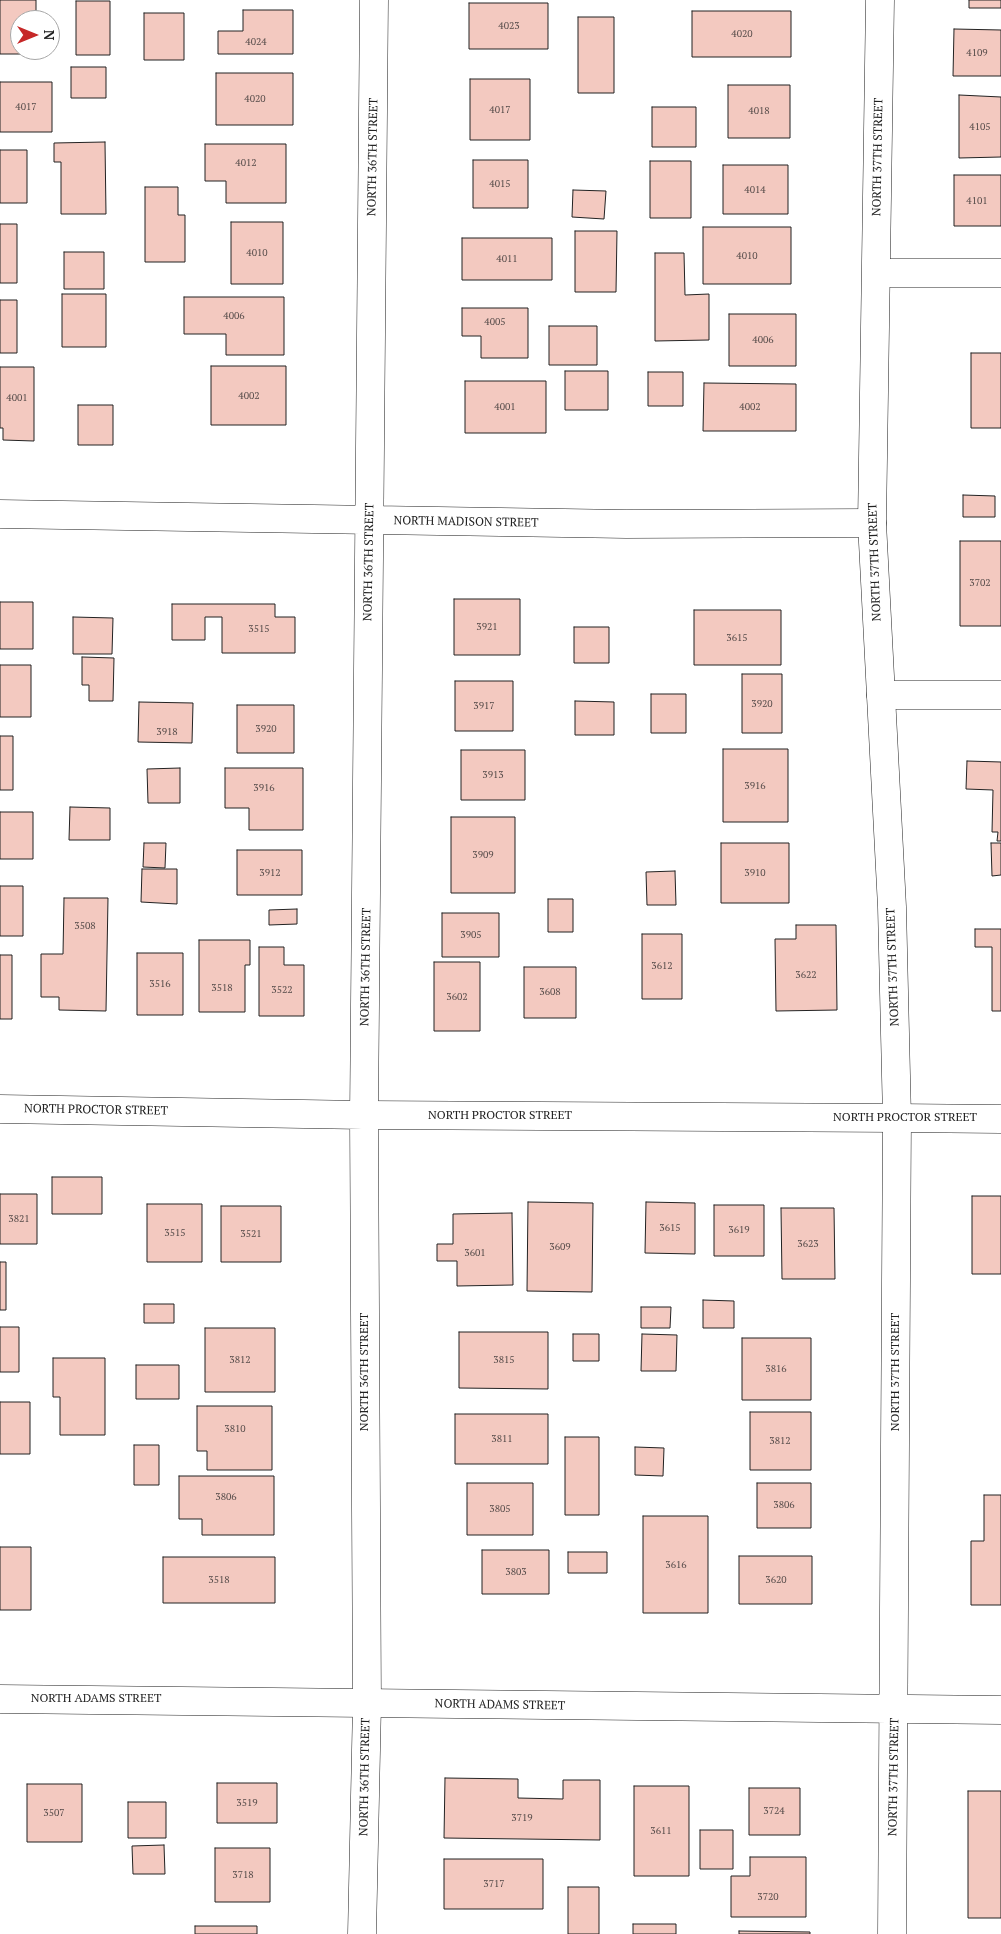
<!DOCTYPE html>
<style>
body{margin:0}
#map{position:relative;width:1001px;height:1934px;overflow:hidden;background:#fff;font-family:"PT Serif",serif}
canvas{display:block}
.north{position:absolute;left:10px;top:10px;width:50px;height:50px;box-sizing:border-box;background:#fff;border:1px solid #a7a7a7;border-radius:50%;rotate:90deg;font-size:14px;font-weight:700;line-height:20px;text-align:center;color:#222}
.north::after{content:'';display:block;margin:auto;width:18px;height:22px;background:#c62828;clip-path:polygon(50% 0,100% 100%,50% 72%,0 100%)}
</style>
<div id="map">
<canvas width="1001" height="1934"></canvas>
<div class="north">N</div>
</div>
<script>
const ctx = document.querySelector('canvas').getContext('2d');
ctx.lineJoin = 'round';
function fill(path, color) {
  ctx.fillStyle = color;
  ctx.fill(path, 'evenodd');
}
function toPath(rows) {
  const path = new Path2D();
  for (const r of rows) {
    path.moveTo(r[0], r[1]);
    for (let i = 2; i < r.length; i += 2) path.lineTo(r[i], r[i + 1]);
  }
  return path;
}
function stroke(path, color, width, dash) {
  ctx.strokeStyle = color;
  ctx.lineWidth = width;
  ctx.lineCap = dash ? 'butt' : 'round';
  ctx.setLineDash(dash || []);
  ctx.stroke(path);
}
function drawText(font, color, halo, rows, align = 'center') {
  ctx.font = font + ' "PT Serif",serif';
  ctx.lineWidth = 4;
  ctx.setLineDash([]);
  ctx.textBaseline = 'middle';
  ctx.strokeStyle = halo;
  ctx.fillStyle = color;
  for (const [text, x, y, turn = 0] of rows) {
    ctx.save();
    ctx.translate(x, y);
    ctx.rotate((+turn || 0) * Math.PI / 180);
    ctx.textAlign = isNaN(turn) ? turn : align;
    if (halo) ctx.strokeText(text, 0, 0);
    ctx.fillText(text, 0, 0);
    ctx.restore();
  }
}
const building = toPath([
 [0,0,36,0,36,20,20,20,20,50,36,50,36,54,0,54,0,0],
 [969,0,1001,0,1001,8,969,8,969,0],
 [76,1,110,1,110,55,76,55,76,1],
 [469,3,548,3,548,49,469,49,469,3],
 [243,10,293,10,293,54,218,54,218,31,243,31,243,10],
 [692,11,791,11,791,57,692,57,692,11],
 [144,13,184,13,184,60,144,60,144,13],
 [578,17,614,17,614,93,578,93,578,17],
 [954,29,1001,30,1001,76,953,76,954,29],
 [71,67,106,67,106,98,71,98,71,67],
 [216,73,293,73,293,125,216,125,216,73],
 [470,79,530,79,530,140,470,140,470,79],
 [0,82,52,82,52,132,0,132,0,82],
 [728,85,790,85,790,138,728,138,728,85],
 [959,95,1001,97,1001,157,959,158,959,95],
 [652,107,696,107,696,147,652,147,652,107],
 [105,142,106,214,61,214,61,162,54,162,54,143,105,142],
 [205,144,286,144,286,203,226,203,226,181,205,181,205,144],
 [0,150,27,150,27,203,0,203,0,150],
 [473,160,528,160,528,208,473,208,473,160],
 [650,161,691,161,691,218,650,218,650,161],
 [723,165,788,165,788,214,723,214,723,165],
 [954,175,1001,175,1001,226,954,226,954,175],
 [145,187,178,187,178,215,185,215,185,262,145,262,145,187],
 [573,190,606,191,604,219,572,217,573,190],
 [231,222,283,222,283,284,231,284,231,222],
 [0,224,17,224,17,283,0,283,0,224],
 [703,227,791,227,791,284,703,284,703,227],
 [575,231,617,231,616,292,575,292,575,231],
 [462,238,552,238,552,280,462,280,462,238],
 [64,252,104,252,104,289,64,289,64,252],
 [655,253,684,253,685,295,709,294,709,340,655,341,655,253],
 [62,294,106,294,106,347,62,347,62,294],
 [184,297,284,297,284,355,226,355,226,334,184,334,184,297],
 [0,300,17,300,17,353,0,353,0,300],
 [462,308,528,308,528,358,481,358,481,336,462,336,462,308],
 [729,314,796,314,796,366,729,366,729,314],
 [549,326,597,326,597,365,549,365,549,326],
 [971,353,1001,353,1001,428,971,428,971,353],
 [211,366,286,366,286,425,211,425,211,366],
 [0,367,34,367,34,441,3,440,3,428,0,428,0,367],
 [565,371,608,371,608,410,565,410,565,371],
 [648,372,683,372,683,406,648,406,648,372],
 [465,381,546,381,546,433,465,433,465,381],
 [704,383,796,384,796,431,703,431,704,383],
 [78,405,113,405,113,445,78,445,78,405],
 [963,495,995,496,995,517,963,517,963,495],
 [960,541,1001,541,1001,626,960,626,960,541],
 [454,599,520,599,520,655,454,655,454,599],
 [0,602,33,602,33,649,0,649,0,602],
 [172,604,275,604,275,617,295,617,295,653,222,653,222,617,205,617,205,640,172,640,172,604],
 [694,610,781,610,781,665,694,665,694,610],
 [73,617,113,618,112,654,73,654,73,617],
 [574,627,609,627,609,663,574,663,574,627],
 [82,657,114,658,113,701,89,701,89,685,82,685,82,657],
 [0,665,31,665,31,717,0,717,0,665],
 [742,674,782,674,782,733,742,733,742,674],
 [455,681,513,681,513,731,455,731,455,681],
 [651,694,686,694,686,733,651,733,651,694],
 [575,701,614,702,614,735,575,735,575,701],
 [139,702,193,703,192,743,138,742,139,702],
 [237,705,294,705,294,753,237,753,237,705],
 [0,736,13,736,13,790,0,790,0,736],
 [723,749,788,749,788,822,723,822,723,749],
 [461,750,525,750,525,800,461,800,461,750],
 [967,761,1001,762,1001,841,997,841,998,832,992,832,993,790,966,789,967,761],
 [180,768,180,803,148,803,147,769,180,768],
 [225,768,303,768,303,830,249,830,249,808,225,808,225,768],
 [70,807,110,808,110,840,69,840,70,807],
 [0,812,33,812,33,859,0,859,0,812],
 [451,817,515,817,515,893,451,893,451,817],
 [144,843,166,843,165,868,143,867,144,843],
 [721,843,789,843,789,903,721,903,721,843],
 [991,843,1001,843,1001,875,992,876,991,843],
 [237,850,302,850,302,895,237,895,237,850],
 [142,869,177,869,177,904,141,902,142,869],
 [675,871,676,905,647,905,646,872,675,871],
 [0,886,23,886,23,936,0,936,0,886],
 [64,898,108,898,106,1011,59,1010,59,997,41,997,41,954,63,954,64,898],
 [548,899,573,899,573,932,548,932,548,899],
 [297,909,297,924,269,925,269,910,297,909],
 [442,913,499,913,499,957,442,957,442,913],
 [796,925,836,925,837,1010,776,1011,775,939,796,939,796,925],
 [975,929,1001,929,1001,1011,992,1011,992,947,975,947,975,929],
 [642,934,682,934,682,999,642,999,642,934],
 [199,940,250,940,250,965,245,965,245,1012,199,1012,199,940],
 [259,947,284,947,284,965,304,965,304,1016,259,1016,259,947],
 [137,953,183,953,183,1015,137,1015,137,953],
 [0,955,12,955,12,1019,0,1019,0,955],
 [434,962,480,962,480,1031,434,1031,434,962],
 [524,967,576,967,576,1018,524,1018,524,967],
 [52,1177,102,1177,102,1214,52,1214,52,1177],
 [0,1194,37,1194,37,1244,0,1244,0,1194],
 [972,1196,1001,1196,1001,1274,972,1274,972,1196],
 [528,1202,593,1203,592,1292,527,1291,528,1202],
 [646,1202,695,1203,695,1254,645,1253,646,1202],
 [147,1204,202,1204,202,1262,147,1262,147,1204],
 [714,1205,764,1205,764,1256,714,1256,714,1205],
 [221,1206,281,1206,281,1262,221,1262,221,1206],
 [781,1208,834,1208,835,1279,782,1279,781,1208],
 [512,1213,513,1285,457,1286,457,1261,437,1261,437,1244,453,1244,453,1214,512,1213],
 [0,1262,6,1262,6,1310,0,1310,0,1262],
 [703,1300,734,1301,734,1328,703,1328,703,1300],
 [144,1304,174,1304,174,1323,144,1323,144,1304],
 [641,1307,671,1307,670,1328,641,1328,641,1307],
 [0,1327,19,1327,19,1372,0,1372,0,1327],
 [205,1328,275,1328,275,1392,205,1392,205,1328],
 [459,1332,548,1332,548,1389,459,1388,459,1332],
 [573,1334,599,1334,599,1361,573,1361,573,1334],
 [642,1334,677,1335,676,1371,641,1371,642,1334],
 [742,1338,811,1338,811,1400,742,1400,742,1338],
 [53,1358,105,1358,105,1435,60,1435,60,1397,53,1397,53,1358],
 [136,1365,179,1365,179,1399,136,1399,136,1365],
 [0,1402,30,1402,30,1454,0,1454,0,1402],
 [197,1406,272,1406,272,1470,207,1470,207,1451,197,1451,197,1406],
 [750,1412,811,1412,811,1470,750,1470,750,1412],
 [455,1414,548,1414,548,1464,455,1464,455,1414],
 [565,1437,599,1437,599,1515,565,1515,565,1437],
 [134,1445,159,1445,159,1485,134,1485,134,1445],
 [635,1447,664,1448,663,1476,635,1475,635,1447],
 [179,1476,274,1476,274,1535,202,1535,202,1519,179,1519,179,1476],
 [467,1483,533,1483,533,1535,467,1535,467,1483],
 [757,1483,811,1483,811,1528,757,1528,757,1483],
 [984,1495,1001,1495,1001,1605,971,1605,971,1541,984,1541,984,1495],
 [643,1516,708,1516,708,1613,643,1613,643,1516],
 [0,1547,31,1547,31,1610,0,1610,0,1547],
 [482,1550,549,1550,549,1594,482,1594,482,1550],
 [568,1552,607,1552,607,1573,568,1573,568,1552],
 [739,1556,812,1556,812,1604,739,1604,739,1556],
 [163,1557,275,1557,275,1603,163,1603,163,1557],
 [445,1778,518,1779,518,1798,563,1799,563,1780,600,1780,600,1840,444,1838,445,1778],
 [217,1783,277,1783,277,1823,217,1823,217,1783],
 [27,1784,82,1784,82,1842,27,1842,27,1784],
 [634,1786,689,1786,689,1876,634,1876,634,1786],
 [749,1788,800,1788,800,1835,749,1835,749,1788],
 [968,1791,1001,1791,1001,1918,968,1918,968,1791],
 [128,1802,166,1802,166,1838,128,1838,128,1802],
 [700,1830,733,1830,733,1869,700,1869,700,1830],
 [164,1845,165,1874,133,1874,132,1846,164,1845],
 [215,1848,270,1848,270,1902,215,1902,215,1848],
 [750,1857,806,1857,806,1917,731,1917,731,1876,750,1876,750,1857],
 [444,1859,543,1859,543,1909,444,1909,444,1859],
 [568,1887,599,1887,599,1934,568,1934,568,1887],
 [633,1924,676,1924,676,1934,633,1934,633,1924],
 [195,1926,257,1926,257,1934,195,1934,195,1926],
 [739,1931,810,1932,810,1934,739,1934,739,1931]
]);
fill(building, '#f3c9c0');
stroke(building, '#222', 1);
const minor = toPath([
 [877,273,1001,273],
 [0,514,626,524,872,523],
 [881,695,1001,695],
 [364,1115,374,0],
 [0,1699,1001,1710],
 [892,1934,897,1118,1001,1119]
]);
const tertiary = toPath([
 [0,1109,364,1115,897,1118,892,907,872,523,880,0],
 [362,1934,367,1704,364,1115]
]);
stroke(minor, '#222', 29);
stroke(tertiary, '#222', 29);
stroke(minor, '#fff', 28);
stroke(tertiary, '#fff', 28);
drawText('10px', '#564c4a', null, [
 ["4023",509,26],
 ["4020",742,34],
 ["4024",256,42],
 ["4109",977,53],
 ["4020",255,99],
 ["4017",26,107],
 ["4017",500,110],
 ["4018",759,111],
 ["4105",980,127],
 ["4012",246,163],
 ["4015",500,184],
 ["4014",755,190],
 ["4101",977,201],
 ["4010",257,253],
 ["4010",747,256],
 ["4011",507,259],
 ["4006",234,316],
 ["4005",495,322],
 ["4006",763,340],
 ["4002",249,396],
 ["4001",17,398],
 ["4001",505,407],
 ["4002",750,407],
 ["3702",980,583],
 ["3921",487,627],
 ["3515",259,629],
 ["3615",737,638],
 ["3920",762,704],
 ["3917",484,706],
 ["3920",266,729],
 ["3918",167,732],
 ["3913",493,775],
 ["3916",755,786],
 ["3916",264,788],
 ["3909",483,855],
 ["3912",270,873],
 ["3910",755,873],
 ["3508",85,926],
 ["3905",471,935],
 ["3612",662,966],
 ["3622",806,975],
 ["3516",160,984],
 ["3518",222,988],
 ["3522",282,990],
 ["3608",550,992],
 ["3602",457,997],
 ["3821",19,1219],
 ["3615",670,1228],
 ["3619",739,1230],
 ["3515",175,1233],
 ["3521",251,1234],
 ["3623",808,1244],
 ["3609",560,1247],
 ["3601",475,1253],
 ["3812",240,1360],
 ["3815",504,1360],
 ["3816",776,1369],
 ["3810",235,1429],
 ["3811",502,1439],
 ["3812",780,1441],
 ["3806",226,1497],
 ["3806",784,1505],
 ["3805",500,1509],
 ["3616",676,1565],
 ["3803",516,1572],
 ["3518",219,1580],
 ["3620",776,1580],
 ["3519",247,1803],
 ["3724",774,1811],
 ["3507",54,1813],
 ["3719",522,1818],
 ["3611",661,1831],
 ["3718",243,1875],
 ["3717",494,1884],
 ["3720",768,1897]
]);
drawText('12px', '#222', '#fff', [
 ["NORTH 36TH STREET",373,157,-89],
 ["NORTH 37TH STREET",878,157,-89],
 ["NORTH MADISON STREET",466,522,1],
 ["NORTH 36TH STREET",369,562,-89],
 ["NORTH 37TH STREET",875,562,-92],
 ["NORTH 36TH STREET",366,967,-89],
 ["NORTH 37TH STREET",893,967,-92],
 ["NORTH PROCTOR STREET",96,1110,1],
 ["NORTH PROCTOR STREET",500,1116],
 ["NORTH PROCTOR STREET",905,1118],
 ["NORTH 36TH STREET",365,1372,-90],
 ["NORTH 37TH STREET",896,1372,-90],
 ["NORTH ADAMS STREET",96,1699],
 ["NORTH ADAMS STREET",500,1705,1],
 ["NORTH 36TH STREET",365,1777,-89],
 ["NORTH 37TH STREET",894,1777,-89]
]);
</script>
